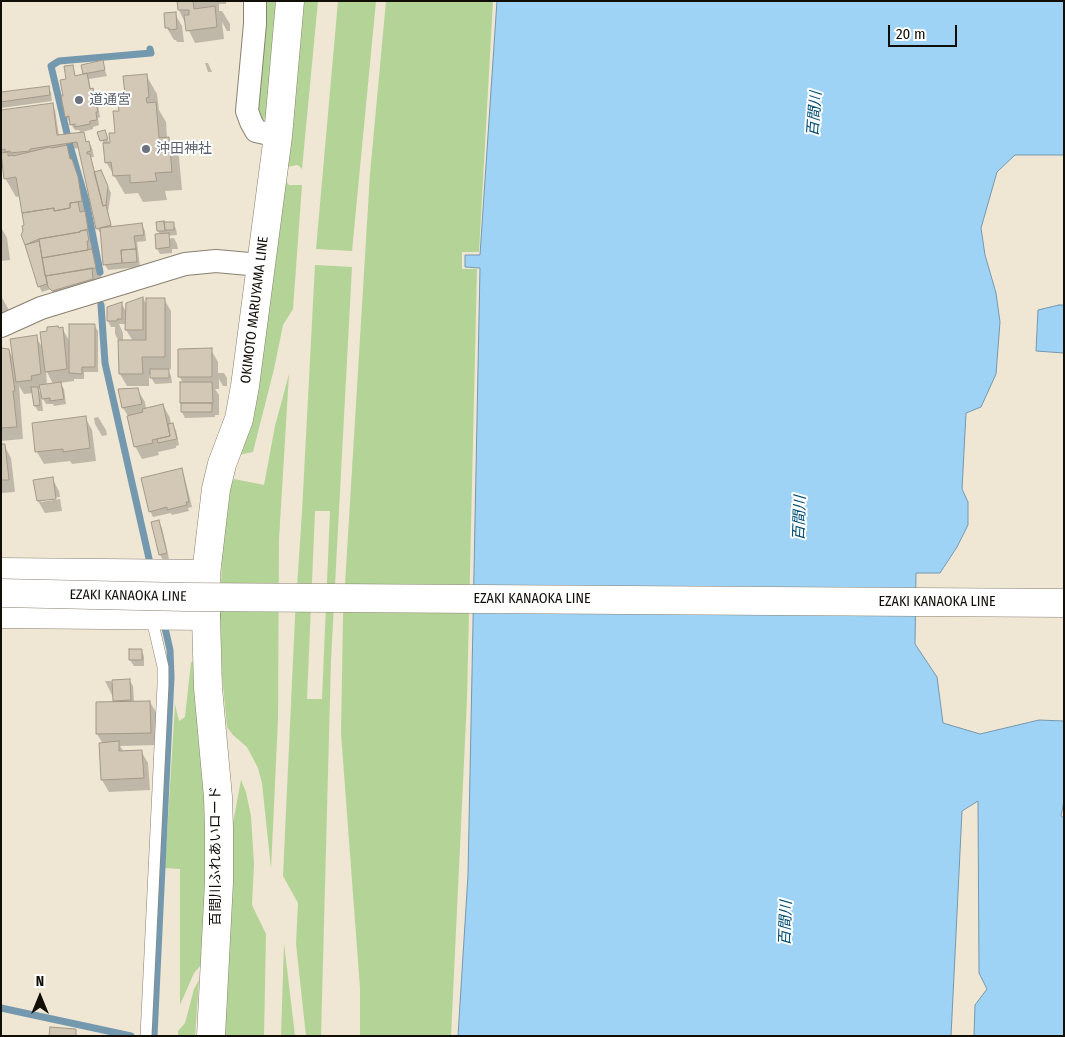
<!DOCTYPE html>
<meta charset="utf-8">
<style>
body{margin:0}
#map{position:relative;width:1065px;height:1037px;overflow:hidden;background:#efe6d4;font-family:"Fira Sans Condensed",sans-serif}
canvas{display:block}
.frame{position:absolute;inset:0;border:2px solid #110e08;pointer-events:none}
.north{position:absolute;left:15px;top:972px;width:50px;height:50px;-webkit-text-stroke:4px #fff;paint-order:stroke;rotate:0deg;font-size:14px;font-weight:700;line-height:20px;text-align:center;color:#110e08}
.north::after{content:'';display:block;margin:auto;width:18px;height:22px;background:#110e08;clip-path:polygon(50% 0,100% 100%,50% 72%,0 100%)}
.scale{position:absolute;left:888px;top:25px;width:69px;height:22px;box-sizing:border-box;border:2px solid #110e08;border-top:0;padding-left:6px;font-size:15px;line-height:18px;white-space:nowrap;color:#110e08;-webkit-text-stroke:4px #fff;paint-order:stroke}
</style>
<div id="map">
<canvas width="1065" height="1037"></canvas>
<div class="frame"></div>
<div class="north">N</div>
<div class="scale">20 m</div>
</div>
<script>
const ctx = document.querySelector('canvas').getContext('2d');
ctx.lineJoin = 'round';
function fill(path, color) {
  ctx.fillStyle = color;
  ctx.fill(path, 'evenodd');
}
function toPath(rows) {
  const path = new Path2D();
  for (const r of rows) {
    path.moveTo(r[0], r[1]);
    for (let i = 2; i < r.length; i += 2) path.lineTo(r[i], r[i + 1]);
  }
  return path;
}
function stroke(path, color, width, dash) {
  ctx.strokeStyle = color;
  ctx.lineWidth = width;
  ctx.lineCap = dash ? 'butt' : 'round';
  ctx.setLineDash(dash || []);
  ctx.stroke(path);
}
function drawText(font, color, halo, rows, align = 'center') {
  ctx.font = font + ' "Fira Sans Condensed","Noto Sans JP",sans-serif';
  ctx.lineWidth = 4;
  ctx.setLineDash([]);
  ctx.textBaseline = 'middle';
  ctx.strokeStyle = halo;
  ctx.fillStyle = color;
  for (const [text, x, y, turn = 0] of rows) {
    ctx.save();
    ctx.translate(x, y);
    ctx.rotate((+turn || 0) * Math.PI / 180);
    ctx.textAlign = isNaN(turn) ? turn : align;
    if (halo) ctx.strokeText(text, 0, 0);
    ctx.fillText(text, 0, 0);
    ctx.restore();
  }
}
fill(toPath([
 [264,1,278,1,268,114,266,119,261,120,257,118],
 [301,1,318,1,302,169,298,165,286,167],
 [338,1,376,1,352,251,316,249],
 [386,1,493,1,479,252,462,252,462,269,477,269,467,699,451,1036,360,1036,360,988,341,733,343,617,370,174],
 [284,179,289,185,302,185,293,309,283,325,274,369,253,452,238,455],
 [315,265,352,267,331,660,321,1036,306,1036,296,944,298,903,283,876,295,617,302,512],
 [315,511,330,511,322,699,307,699],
 [289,374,279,539,278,719,271,869,262,783,258,768,247,747,233,735,227,727,222,675,220,619,222,555,226,496,234,479,264,485,275,426],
 [195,661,208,839,202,964,194,973,180,1005,180,869,165,868,175,704,179,721,185,717,191,662],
 [241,780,246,792,251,816,254,864,252,905,266,934,264,1036,223,1036,232,828],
 [284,943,295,1036,281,1036],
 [199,980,195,1036,178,1036,178,1031,185,1023,194,989]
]), '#b3d496');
const water = toPath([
 [497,1,1064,1,1064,155,1015,155,997,172,981,228,985,255,996,293,1000,322,996,374,981,407,966,413,962,489,968,502,968,525,957,547,940,573,916,573,915,644,937,677,943,723,980,734,1039,720,1064,721,1064,801,1061,816,1064,818,1064,1036,974,1036,975,1005,987,989,979,973,978,801,962,811,951,1036,458,1036,468,875,480,268,465,267,465,255,480,255,497,1],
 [1059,305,1064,305,1064,353,1036,351,1038,310,1059,305]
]);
fill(water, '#9fd3f5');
stroke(water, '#7498ae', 1);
fill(toPath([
 [179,1,226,1,226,4,219,4,219,11,222,11,230,24,230,31,227,31,222,22,224,39,195,43,179,10],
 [175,14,182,26,184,42,177,42,176,40,174,40,167,28],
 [102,62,107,76,89,79,91,90,93,90,96,95,100,117,98,118,99,125,93,127,93,129,82,132,87,143,89,142,92,148,94,157,90,157,95,173,103,177,111,193,108,212,112,228,142,225,145,231,146,241,137,242,140,267,108,270,105,265,101,234,97,228,80,148,68,149,77,165,88,196,92,220,89,220,92,225,95,253,93,253,99,263,102,280,57,300,51,289,42,292,39,286,26,244,26,226,21,196,16,197,5,178,1,156,1,111,52,104,55,110,59,136,81,134,79,130,75,130,66,117,65,97,68,80,72,66,76,77,84,75],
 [205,63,208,63,212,72,208,72],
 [146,75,157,94,159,110,166,122,167,138,179,157,182,190,165,191,167,200,143,202,138,193,125,194,106,162,105,147,99,133,105,132,110,145,117,134,120,112,128,106],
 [48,87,51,93,52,101,1,108,1,94],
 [158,223,173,223,176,229,177,235,165,236,165,239,174,238,177,244,178,249,172,249,172,253,160,254,157,248,160,235,158,231],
 [1,227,7,238,10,260,1,261],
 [1,296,14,319,1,326],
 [143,298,147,305,164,299,171,311,171,369,167,369,171,376,172,383,155,384,149,374,149,386,127,386,120,374,118,340,115,334,115,327,111,327,108,321,108,308,121,303,127,313],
 [119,324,127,324,126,330,133,341,123,341,123,333],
 [94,325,98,331,98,372,84,372,84,379,74,379,74,381,60,383,64,389,66,404,54,406,53,404,46,404,41,395,43,411,38,411,35,406,33,393,24,394,19,386,23,439,1,441,1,350,9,350,14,360,36,337,44,350,62,328,70,342],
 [46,370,53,384,47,385],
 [38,388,41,388,42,397],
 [179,350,211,350,218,362,218,373,224,373,227,378,227,386,223,386,219,379,219,389,215,389,219,395,219,415,215,415,215,417,185,418,182,412,183,384,180,377],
 [137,389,145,402,146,409,163,405,170,418,171,425,176,430,179,445,176,446,176,448,158,452,159,455,142,459,135,446,128,416,123,408,119,390],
 [85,417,92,430,96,461,72,464,70,461,44,464,37,452,33,424],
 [98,417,106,430,107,435,102,436,95,424,94,418],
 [4,445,11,458,15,492,1,493,1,446],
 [181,470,184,475,192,507,188,508,189,511,172,515,171,513,153,517,150,511],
 [52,478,59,491,60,497,41,499,41,502,60,499,62,511,45,513,38,501],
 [158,522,162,528,169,559,163,560,160,555],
 [141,650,144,656,144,666,134,666,130,660],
 [105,681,111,681,114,686,130,681,133,686,134,702,150,702,157,714,157,745,120,746,124,752,141,751,148,763,150,790,109,792,102,780,103,744,97,734,116,703]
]), '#0003');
stroke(toPath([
 [100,272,86,201,70,146,51,66,59,61,151,53,150,49],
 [101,305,105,363,150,563],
 [1,1008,131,1036],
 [154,1036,171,677,170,650,165,628]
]), '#7498ae', 7);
const building = toPath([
 [177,1,193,1,194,9,215,6,217,27,186,31,184,15,189,15,189,10,178,10,177,1],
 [176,12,177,29,169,30,169,28,165,28,164,13,176,12],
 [103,60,105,70,83,74,81,65,103,60],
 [73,65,75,76,87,73,90,89,93,88,98,112,96,112,97,120,90,121,90,124,75,127,75,124,70,125,69,116,65,117,61,96,63,96,60,80,66,79,64,66,73,65],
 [147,74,149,97,146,98,147,103,156,102,159,138,169,137,172,172,155,173,157,181,130,183,130,175,113,176,111,162,105,163,103,143,110,143,109,133,115,133,113,111,119,111,118,105,126,104,123,76,147,74],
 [49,86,50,95,1,102,1,92,49,86],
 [53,103,57,135,84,132,86,142,89,141,91,151,87,152,87,154,90,154,103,206,106,205,111,225,96,229,77,142,30,149,30,151,10,153,10,151,5,152,5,149,1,150,1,110,53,103],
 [105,130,108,139,100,141,97,132,105,130],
 [67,145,70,159,72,159,78,177,82,201,70,203,70,208,54,211,54,208,22,213,16,177,4,179,1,153,8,152,8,156,13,155,13,156,50,147,52,148,67,145],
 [101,170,108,186,106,205,103,206,94,172,101,170],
 [78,202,80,212,85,211,88,229,80,231,80,232,39,239,25,245,21,235,23,231,22,226,24,225,22,213,54,208,54,211,70,208,70,203,78,202],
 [164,221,165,231,157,231,156,222,164,221],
 [164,222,174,222,174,230,165,230,164,222],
 [142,223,144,235,134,236,136,249,121,250,122,263,103,265,100,228,142,223],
 [87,230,89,241,87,241,88,250,42,258,39,239,80,232,80,231,87,230],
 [169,233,170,247,156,249,155,234,169,233],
 [39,241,47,284,38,287,25,245,39,241],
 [92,249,96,268,45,276,42,258,92,249],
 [136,249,137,262,122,263,121,250,136,249],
 [92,268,93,279,52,291,48,287,46,276,92,268],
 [143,297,143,330,125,330,126,303,143,297],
 [146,298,165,298,165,357,142,357,143,374,119,374,118,340,146,340,146,298],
 [122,302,122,319,117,319,117,321,107,321,107,307,122,302],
 [69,324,95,324,95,367,82,367,82,374,69,373,69,324],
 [58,326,59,328,63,327,67,369,45,372,40,332,47,331,47,327,58,326],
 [37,335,41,374,31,376,32,380,16,382,10,339,37,335],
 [1,348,9,349,15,391,13,391,17,427,1,428,1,348],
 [212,348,212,377,178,377,178,349,212,348],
 [150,369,169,369,169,378,150,378,150,369],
 [61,382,64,399,50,401,50,398,42,399,39,385,61,382],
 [180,382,212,382,213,403,180,403,180,382],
 [31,387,38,387,40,405,34,406,31,387],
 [138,388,142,404,122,408,118,389,138,388],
 [181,403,212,403,212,412,181,412,181,403],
 [163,404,170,436,152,440,153,443,134,447,127,416,143,412,142,409,163,404],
 [86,416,90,448,63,452,63,449,35,452,32,423,86,416],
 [173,423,177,439,158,443,157,439,170,436,168,424,173,423],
 [1,444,5,444,9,480,1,480,1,444],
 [182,468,189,502,186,502,187,505,167,510,167,507,149,512,141,478,182,468],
 [53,477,56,499,37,501,33,480,53,477],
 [159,520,167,553,159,555,151,522,159,520],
 [129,649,142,649,142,660,129,660,129,649],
 [130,679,131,700,113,701,112,680,130,679],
 [150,701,151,733,96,734,96,702,150,701],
 [119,741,119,751,142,750,144,778,101,780,99,743,119,741],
 [50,1027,76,1029,76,1036,49,1036,50,1027]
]);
fill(building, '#d3c7b6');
stroke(building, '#a49989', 1);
const service = toPath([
 [146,1036,163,685,163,667,151,615]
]);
const minor = toPath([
 [255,1,255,24,247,111,251,122,256,131,278,136],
 [1,326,41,308,185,264,216,261,260,265]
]);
const tertiary = toPath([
 [206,616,208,688,218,797,219,829,219,882,211,1036]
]);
const secondary = toPath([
 [1,572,206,574],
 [1,614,206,616,206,574,216,489,222,464,239,419,245,386,278,136,290,1]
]);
stroke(service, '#898170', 12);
stroke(minor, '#898170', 24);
stroke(tertiary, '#898170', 29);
stroke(secondary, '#898170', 29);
stroke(service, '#fff', 11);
stroke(minor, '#fff', 22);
stroke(tertiary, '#fff', 28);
stroke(secondary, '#fff', 28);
const secondaryBridge = toPath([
 [1,593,186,597,1064,603]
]);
stroke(secondaryBridge, '#898170', 29, []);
stroke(secondaryBridge, '#fff', 28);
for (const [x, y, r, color] of [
 [79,100,5,"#6b7280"],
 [146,149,5,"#6b7280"]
]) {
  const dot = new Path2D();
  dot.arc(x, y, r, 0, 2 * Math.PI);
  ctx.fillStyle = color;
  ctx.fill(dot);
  stroke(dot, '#fff', 2);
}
drawText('14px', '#5b616d', '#fff', [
 ["道通宮",89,100],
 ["沖田神社",156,149]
], 'left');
drawText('14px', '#110e08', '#fff', [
 ["OKIMOTO MARUYAMA LINE",255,310,-83],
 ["EZAKI KANAOKA LINE",128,596,1],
 ["EZAKI KANAOKA LINE",532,599],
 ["EZAKI KANAOKA LINE",937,602],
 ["百間川ふれあいロード",216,856,-90]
]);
drawText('italic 15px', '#004e73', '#fff', [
 ["百間川",815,114,-86],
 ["百間川",800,518,-88],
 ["百間川",786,923,-88]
]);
</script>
